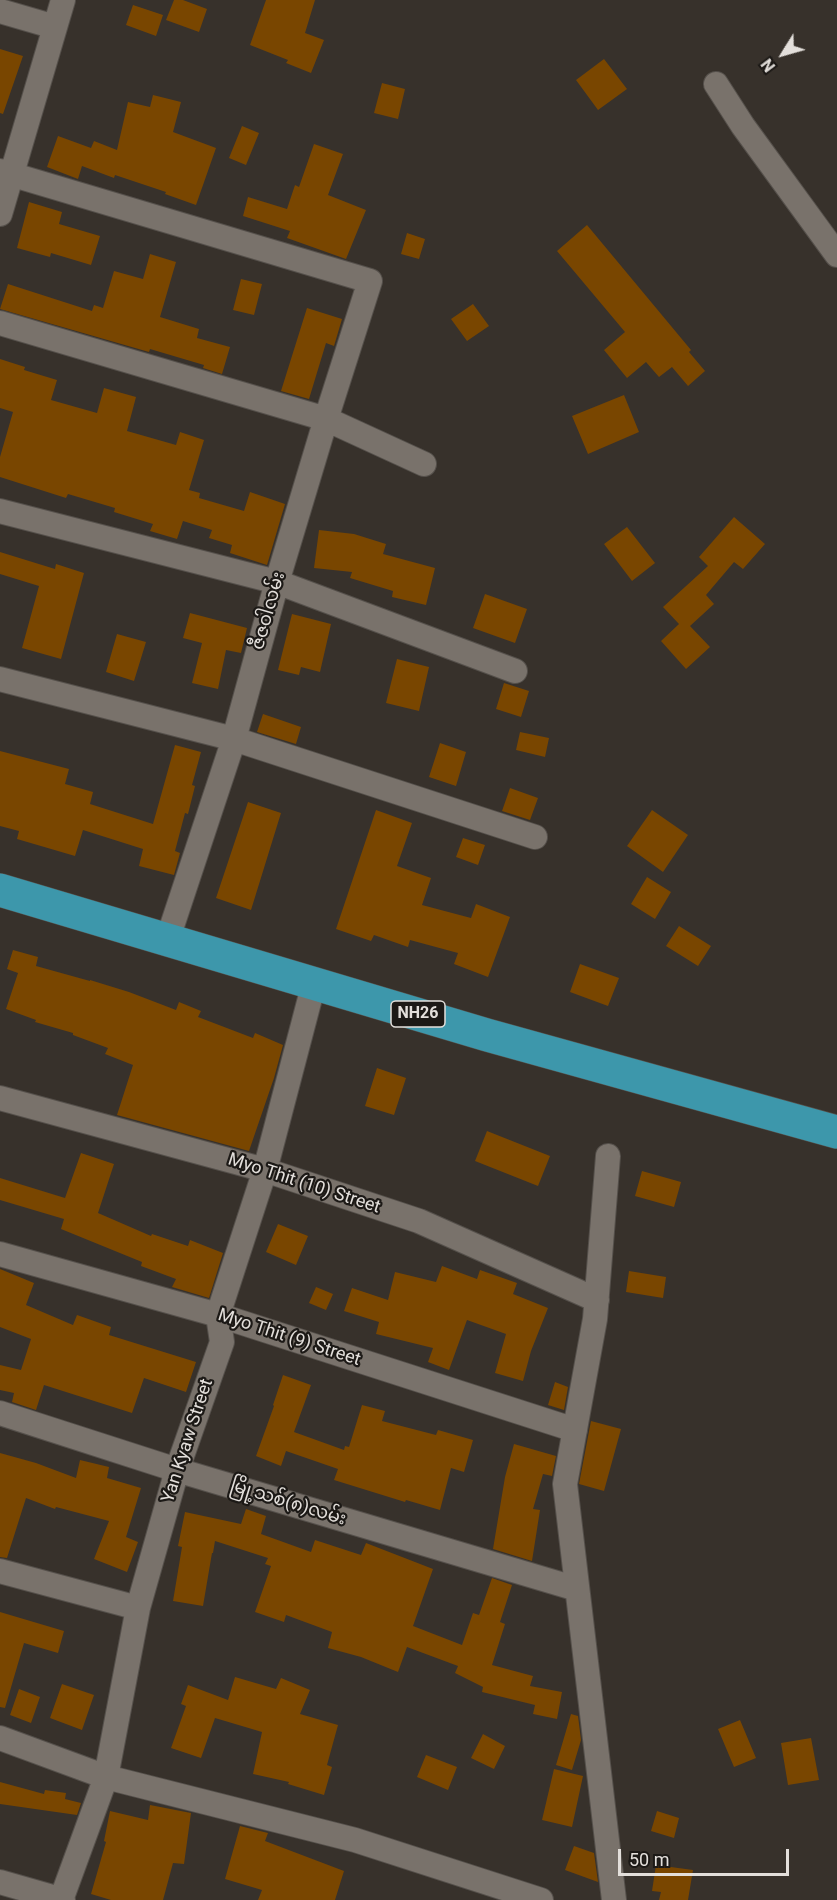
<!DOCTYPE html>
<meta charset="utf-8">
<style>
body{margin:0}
#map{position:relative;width:837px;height:1900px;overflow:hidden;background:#37312b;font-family:Roboto,sans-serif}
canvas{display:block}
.north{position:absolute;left:753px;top:24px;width:60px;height:60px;-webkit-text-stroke:4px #1c1916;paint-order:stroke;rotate:233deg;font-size:16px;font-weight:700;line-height:24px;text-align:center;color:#e3dfdb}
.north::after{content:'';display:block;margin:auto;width:21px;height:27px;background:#e3dfdb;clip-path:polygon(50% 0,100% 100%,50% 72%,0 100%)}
.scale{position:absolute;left:618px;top:1849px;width:171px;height:27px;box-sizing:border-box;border:3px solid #e3dfdb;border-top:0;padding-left:8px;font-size:18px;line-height:21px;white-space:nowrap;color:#e3dfdb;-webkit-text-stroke:4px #1c1916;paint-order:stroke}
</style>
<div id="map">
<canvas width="837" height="1900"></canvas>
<div class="north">N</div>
<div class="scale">50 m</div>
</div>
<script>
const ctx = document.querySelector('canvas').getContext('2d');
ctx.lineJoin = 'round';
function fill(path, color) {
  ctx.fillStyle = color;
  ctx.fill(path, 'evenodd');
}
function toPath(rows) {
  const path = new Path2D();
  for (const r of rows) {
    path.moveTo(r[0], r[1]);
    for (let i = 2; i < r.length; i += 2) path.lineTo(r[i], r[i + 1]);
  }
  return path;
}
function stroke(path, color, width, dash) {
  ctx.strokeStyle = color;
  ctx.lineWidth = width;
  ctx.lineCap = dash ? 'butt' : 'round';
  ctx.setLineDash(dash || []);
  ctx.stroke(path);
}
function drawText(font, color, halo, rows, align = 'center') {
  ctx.font = font + ' Roboto,"Noto Sans Myanmar",sans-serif';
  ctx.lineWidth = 4.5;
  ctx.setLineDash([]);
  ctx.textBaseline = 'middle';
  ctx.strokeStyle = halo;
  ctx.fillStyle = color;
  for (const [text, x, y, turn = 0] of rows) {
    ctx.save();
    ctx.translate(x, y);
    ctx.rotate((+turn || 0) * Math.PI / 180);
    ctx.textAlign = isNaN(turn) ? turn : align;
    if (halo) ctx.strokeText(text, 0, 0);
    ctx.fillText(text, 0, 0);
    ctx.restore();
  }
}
fill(toPath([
 [174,0,183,0,207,9,199,32,166,20],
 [266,0,315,0,305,33,324,40,311,73,286,63,288,60,250,45],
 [133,5,163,15,156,36,126,25],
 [0,49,23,56,3,114,0,113],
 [604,59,627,89,598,110,576,80],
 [382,83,405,89,398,119,374,113],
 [153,95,181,102,173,132,216,148,196,205,165,194,166,192,115,175,114,178,82,166,78,179,47,167,58,136,91,148,94,141,117,150,128,102,150,107],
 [242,126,259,133,246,165,229,158],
 [314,144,343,154,328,195,366,210,346,259,287,238,290,231,243,216,248,197,287,209,295,185,299,187],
 [29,202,62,212,59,224,100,236,91,265,51,253,50,257,17,248],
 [587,225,691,350,689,352,705,371,688,386,672,367,659,377,646,362,627,378,604,350,625,332,557,251],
 [407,233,425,239,419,259,401,254],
 [150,254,176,262,160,317,199,329,197,338,230,347,222,374,203,368,204,365,150,349,149,352,0,309,8,284,92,311,94,305,103,308,114,271,143,279],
 [241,279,262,284,254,315,233,310],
 [473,304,489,326,467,341,451,319],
 [307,308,342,319,334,346,326,343,309,399,281,391],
 [0,359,25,367,24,370,57,380,51,400,97,413,104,388,136,397,127,431,176,445,180,432,204,440,189,490,200,493,199,498,244,511,250,492,285,504,267,565,230,553,232,545,209,538,212,530,183,521,177,539,150,531,153,524,114,512,115,508,68,494,66,498,0,477,0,457,13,412,0,408],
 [624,395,639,432,588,454,572,416],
 [734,517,765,544,743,569,734,562,706,595,714,604,690,626,710,647,686,669,661,641,679,624,663,607,708,566,699,557],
 [627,527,655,563,632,581,604,544],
 [319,530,354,534,386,544,383,554,435,568,426,605,392,597,393,591,350,578,352,572,314,568],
 [0,552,55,569,56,564,84,573,61,659,22,648,39,586,0,574],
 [485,594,527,609,515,643,473,628],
 [190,613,247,628,241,653,226,650,218,689,192,683,202,643,183,638],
 [292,614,331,624,320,672,301,667,299,675,278,670],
 [117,634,146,642,134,681,106,672],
 [397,659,429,667,419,711,386,703],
 [504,683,529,691,521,717,496,709],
 [263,714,301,727,296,744,257,732],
 [520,732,549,738,545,757,516,750],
 [440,743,466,752,456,786,429,777],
 [175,745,201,752,192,785,195,786,188,814,185,813,175,851,180,853,174,875,139,866,143,849,83,830,75,856,17,839,19,831,0,826,0,751,69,769,65,784,93,792,90,804,153,824],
 [510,788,538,798,530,820,502,811],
 [248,802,281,813,251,910,216,898],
 [376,810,412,823,397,866,431,878,422,905,471,918,476,904,510,917,488,977,454,964,458,953,410,940,408,947,374,935,371,941,336,929],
 [652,810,688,835,663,872,627,846],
 [463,838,485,845,478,865,456,857],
 [647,877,671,892,655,919,631,904],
 [679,926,711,946,698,966,666,946],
 [13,950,38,957,36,966,90,981,90,980,129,992,176,1010,179,1002,201,1011,198,1017,253,1038,255,1033,283,1045,274,1078,249,1151,117,1115,133,1065,105,1054,108,1048,73,1035,73,1033,35,1022,36,1020,6,1009,18,973,7,969],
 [580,964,619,978,608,1006,570,992],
 [377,1068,406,1078,394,1115,365,1106],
 [487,1131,550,1156,538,1186,475,1161],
 [81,1153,114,1164,98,1213,151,1236,152,1234,188,1246,190,1240,223,1253,209,1298,172,1287,176,1279,141,1266,142,1262,61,1229,64,1219,0,1200,0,1178,65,1198],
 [642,1171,681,1182,674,1207,635,1196],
 [278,1224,308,1236,296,1265,266,1252],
 [442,1266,477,1279,480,1270,517,1283,513,1294,548,1308,531,1351,523,1381,495,1373,506,1334,467,1320,449,1370,428,1362,433,1348,376,1334,379,1322,344,1311,352,1288,388,1300,395,1272,436,1282],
 [0,1269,34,1283,26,1305,73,1325,77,1315,111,1327,109,1335,196,1362,186,1392,144,1378,132,1413,44,1385,36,1410,12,1402,14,1393,0,1390,0,1365,21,1370,31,1339,0,1327],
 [629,1271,666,1277,663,1298,626,1292],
 [316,1287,333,1294,326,1310,309,1303],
 [283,1375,311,1385,294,1432,344,1450,345,1446,349,1447,362,1405,385,1411,382,1421,436,1435,438,1430,473,1440,464,1472,451,1468,440,1510,406,1500,405,1502,334,1480,338,1469,286,1451,281,1466,256,1456,274,1406,273,1405],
 [555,1382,568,1387,564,1410,548,1405],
 [591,1421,621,1429,604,1491,579,1484],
 [514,1444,556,1456,552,1476,543,1474,533,1509,540,1510,532,1561,493,1549,505,1477],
 [0,1453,36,1463,76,1478,80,1460,109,1467,107,1478,141,1488,126,1537,138,1542,127,1572,94,1559,109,1521,56,1507,55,1509,26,1498,7,1558,0,1557],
 [246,1509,266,1516,261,1534,311,1552,315,1540,361,1555,366,1543,433,1569,413,1626,462,1645,473,1613,479,1615,492,1578,512,1585,500,1622,505,1624,492,1665,533,1676,530,1686,562,1692,557,1719,533,1714,535,1705,482,1692,483,1687,455,1673,458,1666,407,1647,398,1672,361,1657,328,1648,332,1632,286,1615,284,1622,255,1612,271,1566,265,1564,268,1558,215,1541,213,1553,212,1553,203,1606,173,1601,182,1547,178,1546,185,1512,241,1524],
 [0,1612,64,1631,58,1653,24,1643,5,1708,0,1707],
 [235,1677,276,1689,281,1678,310,1690,300,1714,338,1725,327,1765,332,1767,324,1795,288,1784,289,1782,253,1774,262,1732,215,1718,201,1758,171,1748,186,1706,181,1704,188,1685,228,1700],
 [62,1684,94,1695,82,1730,50,1718],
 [19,1689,40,1697,31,1723,10,1715],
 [571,1714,578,1716,581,1740,572,1770,556,1765],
 [740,1720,756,1758,734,1767,718,1729],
 [483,1734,505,1746,494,1769,471,1758],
 [811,1738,819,1780,788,1785,781,1743],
 [426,1755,457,1767,448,1790,417,1777],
 [554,1769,583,1776,572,1827,542,1820],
 [0,1782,44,1794,45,1790,66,1793,65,1799,81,1803,77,1815,0,1804],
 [150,1805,191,1813,184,1864,173,1863,163,1900,111,1900,91,1894,106,1842,104,1841,110,1811,148,1820],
 [657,1811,679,1818,674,1838,651,1831],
 [240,1826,268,1833,265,1841,344,1871,335,1900,258,1900,262,1890,225,1879],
 [574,1846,594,1853,598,1882,565,1870],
 [656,1865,693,1870,688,1900,659,1900,661,1892,652,1891]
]), '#794600');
const minor = toPath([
 [0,11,55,27],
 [716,84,743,126,837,255],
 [0,171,370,281,326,419,277,582,234,739,167,941],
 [0,214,63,0],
 [0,323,326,419,424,464],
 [0,511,277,582,515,671],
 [0,679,234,739,535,837],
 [0,1098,265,1170,419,1221,597,1300],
 [608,1156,595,1319,565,1484,614,1900],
 [0,1254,218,1315,575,1430],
 [0,1413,177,1470,577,1589],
 [0,1571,138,1608],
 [0,1738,106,1777,355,1840,541,1900],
 [0,1882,63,1900],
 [61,1900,106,1777,138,1608,177,1470,222,1342,218,1315,265,1170,314,983]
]);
const highway = toPath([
 [0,890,487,1035,837,1132]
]);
stroke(minor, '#55504b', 26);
stroke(highway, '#55504b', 34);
stroke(minor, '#79726b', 24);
stroke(highway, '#3d97ab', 33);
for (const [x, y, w] of [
 [418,1014,54]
]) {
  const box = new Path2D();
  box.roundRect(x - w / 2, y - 13, w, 26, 4.5);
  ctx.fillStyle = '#1c1916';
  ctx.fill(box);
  stroke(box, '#e3dfdb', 1.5);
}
drawText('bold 16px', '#e3dfdb', null, [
 ["NH26",418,1014]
]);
drawText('18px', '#e3dfdb', '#1c1916', [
 ["ဇီဇဝါလမ်း",269,611,-74],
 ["Myo Thit (10) Street",304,1184,18],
 ["Myo Thit (9) Street",289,1338,18],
 ["Yan Kyaw Street",188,1441,-72],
 ["မြို့သစ်(၈)လမ်း",288,1503,17]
]);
</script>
